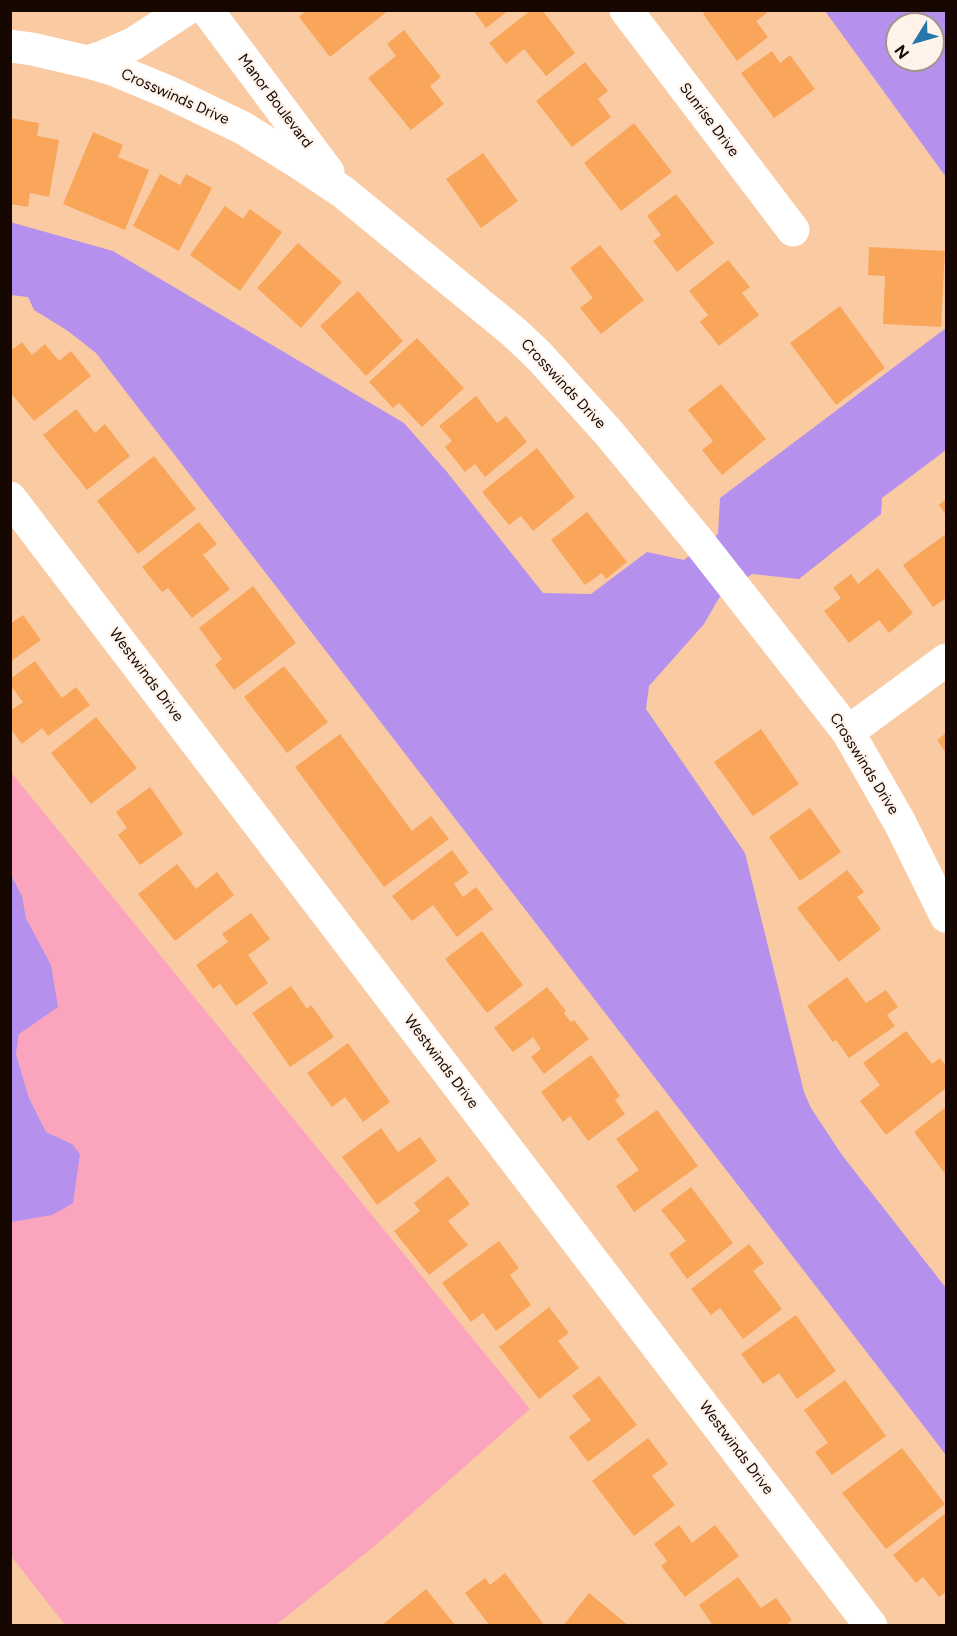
<!DOCTYPE html>
<style>
body{margin:0}
#map{position:relative;width:957px;height:1636px;overflow:hidden;background:#facaa2;font-family:Figtree,sans-serif}
canvas{display:block}
.frame{position:absolute;inset:0;border:12px solid #160700;pointer-events:none}
.north{position:absolute;left:885px;top:12px;width:60px;height:60px;box-sizing:border-box;background:#fef3eb;border:2px solid #a1958d;border-radius:50%;rotate:233deg;font-size:16px;font-weight:700;line-height:24px;text-align:center;color:#160700}
.north::after{content:'';display:block;margin:auto;width:21px;height:27px;background:#2877a9;clip-path:polygon(50% 0,100% 100%,50% 72%,0 100%)}
</style>
<div id="map">
<canvas width="957" height="1636"></canvas>
<div class="frame"></div>
<div class="north">N</div>
</div>
<script>
const ctx = document.querySelector('canvas').getContext('2d');
ctx.lineJoin = 'round';
function fill(path, color) {
  ctx.fillStyle = color;
  ctx.fill(path, 'evenodd');
}
function toPath(rows) {
  const path = new Path2D();
  for (const r of rows) {
    path.moveTo(r[0], r[1]);
    for (let i = 2; i < r.length; i += 2) path.lineTo(r[i], r[i + 1]);
  }
  return path;
}
function stroke(path, color, width, dash) {
  ctx.strokeStyle = color;
  ctx.lineWidth = width;
  ctx.lineCap = dash ? 'butt' : 'round';
  ctx.setLineDash(dash || []);
  ctx.stroke(path);
}
function drawText(font, color, halo, rows, align = 'center') {
  ctx.font = font + ' Figtree,sans-serif';
  ctx.lineWidth = 4.5;
  ctx.setLineDash([]);
  ctx.textBaseline = 'middle';
  ctx.strokeStyle = halo;
  ctx.fillStyle = color;
  for (const [text, x, y, turn = 0] of rows) {
    ctx.save();
    ctx.translate(x, y);
    ctx.rotate((+turn || 0) * Math.PI / 180);
    ctx.textAlign = isNaN(turn) ? turn : align;
    if (halo) ctx.strokeText(text, 0, 0);
    ctx.fillText(text, 0, 0);
    ctx.restore();
  }
}
fill(toPath([
 [10,771,530,1409,377,1544,276,1625,65,1625,11,1556,11,1222,30,1218,72,1144,46,1132,29,1098,16,1054,19,1034,51,965,26,918,22,896,11,875]
]), '#fba4bd');
fill(toPath([
 [825,11,946,11,946,177],
 [897,24,933,24,933,60,897,60],
 [10,222,113,251,404,423,447,472,543,593,591,594,647,552,684,560,718,534,720,498,946,328,946,450,882,498,881,514,799,579,752,574,719,598,704,624,649,686,646,709,745,853,804,1092,811,1108,842,1155,946,1288,946,1455,96,353,68,331,34,310,28,297,11,295],
 [11,875,22,896,26,918,51,965,58,1007,19,1034,16,1054,29,1098,46,1132,72,1144,80,1154,73,1203,52,1215,11,1222]
]), '#b591ed');
fill(toPath([
 [307,10,389,10,330,57,299,17],
 [473,10,509,10,486,28],
 [531,10,542,10,575,53,546,76,524,49,506,64,489,43],
 [708,10,765,10,767,13,756,21,768,37,737,61,703,14],
 [404,30,441,77,430,86,444,104,411,130,368,78,396,56,387,44],
 [772,51,780,63,790,55,815,89,774,118,741,73],
 [585,62,608,91,598,99,611,117,572,147,536,101],
 [10,118,39,123,37,136,59,140,49,197,30,193,28,207,10,204],
 [634,123,672,172,621,211,584,163],
 [93,132,123,145,118,157,149,170,125,230,63,204],
 [483,153,518,201,481,228,446,179],
 [160,174,180,185,186,174,212,188,179,251,133,226],
 [676,194,714,243,677,272,653,241,661,235,647,216],
 [225,206,243,219,250,209,282,232,240,291,190,255],
 [298,243,342,282,301,328,257,288],
 [600,245,644,300,601,334,580,308,593,298,570,268],
 [869,247,945,251,941,327,883,324,885,276,868,275],
 [728,260,750,287,742,293,759,315,719,346,700,322,708,315,689,291],
 [358,291,403,341,366,376,320,326],
 [840,306,885,368,836,405,790,343],
 [417,338,464,388,422,427,399,403,393,408,369,382],
 [22,342,32,355,45,344,59,361,71,351,91,376,34,421,10,392,10,351],
 [721,384,766,439,722,475,702,450,713,441,688,410],
 [476,396,497,423,506,416,527,442,485,477,475,464,465,472,445,447,452,441,439,426],
 [76,409,95,433,105,424,130,456,87,490,43,435],
 [537,448,575,497,533,531,521,516,509,525,482,492],
 [154,456,196,509,138,554,97,501],
 [946,499,946,515,939,505],
 [587,512,627,562,606,579,602,573,585,585,551,540],
 [199,522,217,544,203,555,230,589,192,618,168,588,162,592,142,567],
 [946,534,946,598,933,607,903,565],
 [878,568,913,613,889,633,879,620,849,643,824,611,841,598,833,588,851,574,858,584],
 [253,586,296,643,234,690,215,665,222,659,199,628],
 [23,615,41,640,10,662,10,624],
 [35,661,62,698,76,687,90,705,48,736,42,728,22,744,10,728,10,711,23,702,10,685,10,679],
 [284,666,328,722,287,753,244,697],
 [96,717,137,768,91,804,51,753],
 [761,729,799,784,753,816,714,762],
 [946,733,946,753,937,740],
 [340,734,412,831,431,816,449,839,384,887,295,767],
 [150,787,183,834,140,865,118,835,127,828,116,812],
 [810,808,841,852,800,881,769,837],
 [452,850,469,873,454,884,463,897,476,887,493,909,457,937,433,905,412,921,392,896],
 [177,864,196,889,217,872,234,895,175,941,138,894],
 [847,870,864,892,857,897,881,929,839,962,797,908],
 [251,913,270,939,248,955,268,983,236,1006,220,984,213,989,196,965,228,942,222,934],
 [482,931,523,985,487,1013,445,959],
 [847,977,866,1003,886,990,898,1007,887,1015,895,1026,849,1058,836,1040,833,1042,807,1006],
 [291,986,307,1009,311,1005,334,1037,290,1067,252,1013],
 [547,987,566,1011,564,1013,571,1022,574,1020,589,1039,544,1074,531,1057,541,1049,533,1037,513,1052,494,1028],
 [906,1031,932,1064,940,1058,946,1066,946,1088,886,1135,860,1101,880,1085,863,1063],
 [348,1043,390,1102,363,1122,345,1097,332,1107,307,1073],
 [591,1055,620,1096,615,1100,625,1114,588,1141,570,1116,563,1122,541,1092],
 [946,1107,946,1175,914,1132],
 [657,1110,698,1166,634,1212,616,1186,639,1170,616,1139],
 [381,1128,398,1152,420,1137,437,1161,377,1205,342,1157],
 [448,1176,470,1204,448,1221,468,1245,429,1275,394,1231,420,1211,414,1203],
 [691,1187,733,1243,687,1279,669,1254,686,1241,661,1210],
 [499,1241,519,1268,510,1275,531,1305,496,1331,483,1313,471,1322,442,1283],
 [749,1244,764,1263,753,1271,782,1309,743,1339,720,1308,711,1315,691,1289],
 [549,1307,569,1333,558,1341,579,1368,539,1399,499,1347],
 [796,1315,836,1371,797,1399,779,1373,763,1384,741,1354],
 [599,1376,637,1425,588,1462,569,1437,591,1420,572,1396],
 [845,1380,886,1436,832,1475,815,1452,828,1443,804,1410],
 [648,1438,668,1464,652,1476,675,1505,634,1536,592,1481],
 [902,1448,945,1504,886,1549,842,1493],
 [946,1513,946,1592,939,1597,923,1577,916,1583,893,1555],
 [679,1525,692,1543,715,1525,739,1556,685,1597,661,1566,667,1561,654,1544],
 [505,1573,545,1626,490,1626,465,1593,485,1578,490,1585],
 [738,1577,761,1608,776,1598,792,1620,785,1626,713,1626,699,1605],
 [426,1589,456,1626,381,1626],
 [589,1593,629,1626,563,1626]
]), '#f9a65b');
stroke(toPath([
 [207,10,328,172],
 [626,10,793,230],
 [10,46,32,49,88,62,115,70,168,92,243,128,301,164,343,192,515,333,540,357,608,432,695,537,848,732,900,823,946,916],
 [88,62,103,57,133,44,185,10],
 [10,498,871,1626],
 [848,732,946,660]
]), '#fff', 33);
drawText('15px', '#160700', '#fef3eb', [
 ["Crosswinds Drive",175,97,24],
 ["Manor Boulevard",275,101,53],
 ["Sunrise Drive",709,120,53],
 ["Crosswinds Drive",563,384,47],
 ["Westwinds Drive",146,675,53],
 ["Crosswinds Drive",864,764,58],
 ["Westwinds Drive",441,1062,53],
 ["Westwinds Drive",736,1448,53]
]);
</script>
